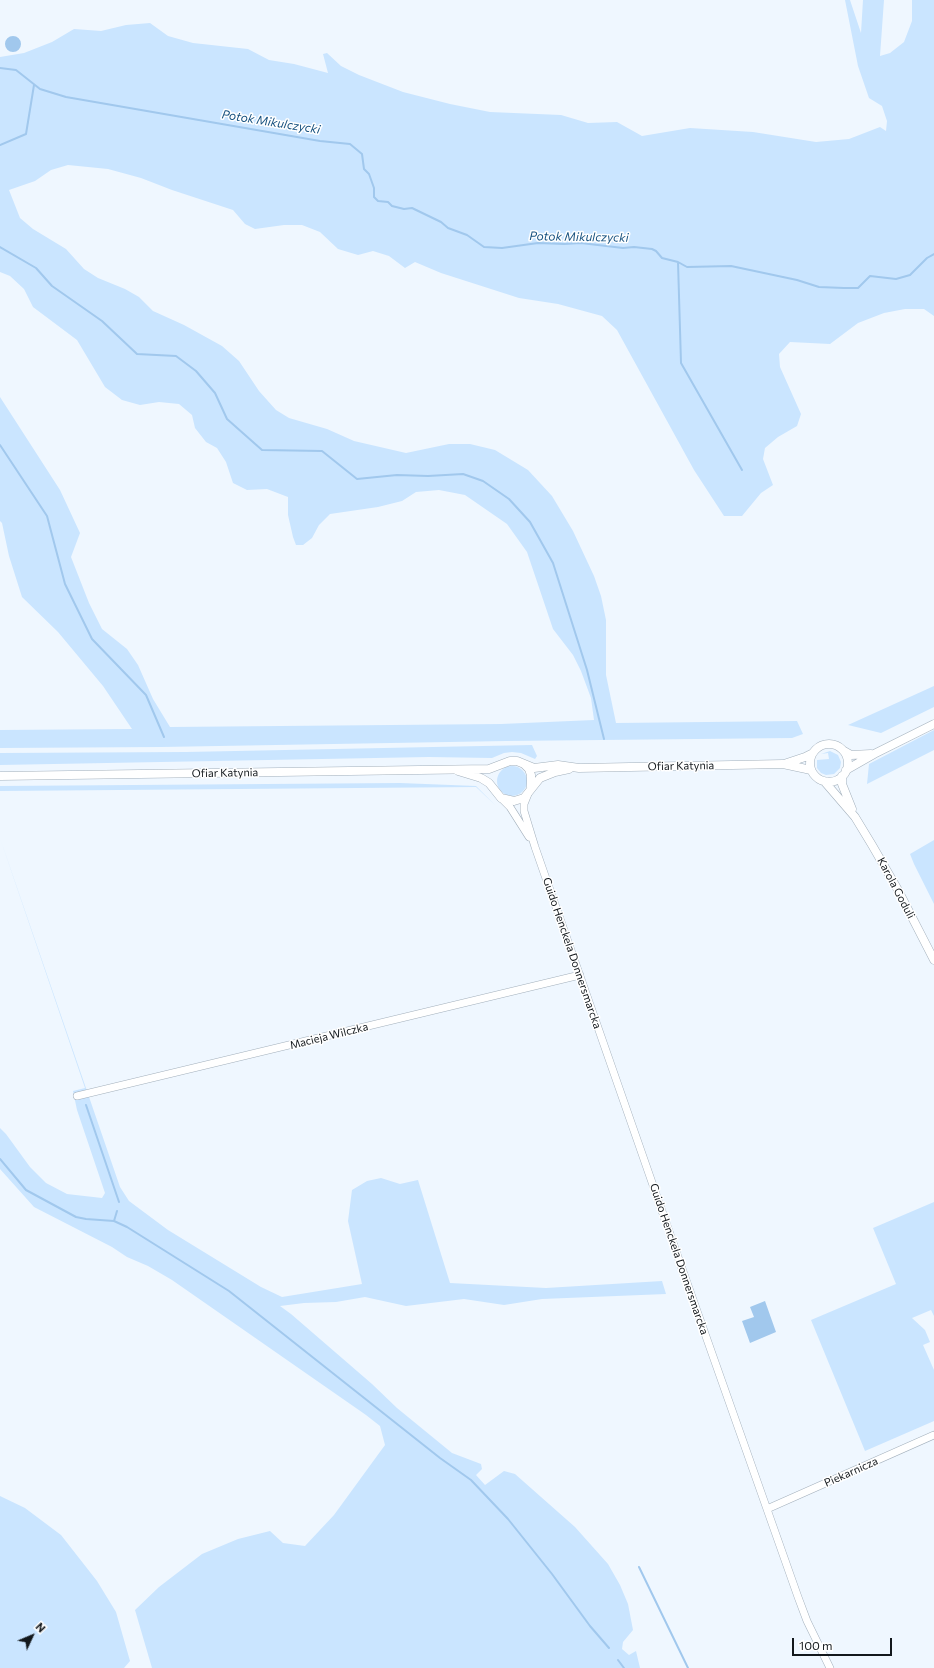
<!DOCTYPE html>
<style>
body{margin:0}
#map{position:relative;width:934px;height:1668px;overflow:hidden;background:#eff7ff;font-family:Commissioner,sans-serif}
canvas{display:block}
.north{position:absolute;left:12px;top:1616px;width:40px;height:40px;-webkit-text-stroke:3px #fff;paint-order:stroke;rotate:46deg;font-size:11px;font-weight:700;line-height:16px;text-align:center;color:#13181c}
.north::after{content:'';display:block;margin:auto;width:14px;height:18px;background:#13181c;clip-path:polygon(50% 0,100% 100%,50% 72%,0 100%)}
.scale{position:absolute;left:792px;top:1638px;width:100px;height:18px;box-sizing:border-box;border:2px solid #13181c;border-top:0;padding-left:5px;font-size:12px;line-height:14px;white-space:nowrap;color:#13181c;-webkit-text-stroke:3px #fff;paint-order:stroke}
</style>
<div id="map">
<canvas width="934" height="1668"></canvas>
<div class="north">N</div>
<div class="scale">100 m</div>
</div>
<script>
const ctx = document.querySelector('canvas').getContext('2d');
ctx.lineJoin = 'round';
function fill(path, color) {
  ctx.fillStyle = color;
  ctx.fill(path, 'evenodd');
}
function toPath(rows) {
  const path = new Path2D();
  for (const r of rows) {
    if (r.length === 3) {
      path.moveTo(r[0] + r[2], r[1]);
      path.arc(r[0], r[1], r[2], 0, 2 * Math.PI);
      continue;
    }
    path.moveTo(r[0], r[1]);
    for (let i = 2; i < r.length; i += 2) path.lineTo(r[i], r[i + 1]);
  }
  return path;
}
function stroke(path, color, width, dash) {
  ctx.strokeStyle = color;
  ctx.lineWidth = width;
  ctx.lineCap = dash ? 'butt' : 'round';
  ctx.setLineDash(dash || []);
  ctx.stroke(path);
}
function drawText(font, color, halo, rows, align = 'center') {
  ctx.font = font + ' Commissioner,sans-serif';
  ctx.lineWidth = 3;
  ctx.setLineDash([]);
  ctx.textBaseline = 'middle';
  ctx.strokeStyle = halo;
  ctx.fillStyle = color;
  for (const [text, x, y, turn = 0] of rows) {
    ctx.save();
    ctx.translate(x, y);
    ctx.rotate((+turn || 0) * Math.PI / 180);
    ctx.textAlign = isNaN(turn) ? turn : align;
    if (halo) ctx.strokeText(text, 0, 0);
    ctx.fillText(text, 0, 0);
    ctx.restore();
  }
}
fill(toPath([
 [845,0,850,0,861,33,863,0,884,0,880,56,890,53,904,42,912,21,912,0,934,0,934,316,924,309,905,309,884,313,858,323,830,344,790,342,779,354,780,367,801,414,797,426,778,437,765,448,763,459,773,485,761,493,742,516,724,516,694,470,617,330,602,316,558,304,519,298,441,273,415,262,405,268,389,256,373,251,358,255,338,249,320,232,302,225,284,225,255,229,245,224,233,210,172,190,141,178,108,169,68,165,51,170,35,181,9,190,20,218,33,229,66,249,84,269,98,278,125,289,139,297,153,311,184,325,222,346,239,361,259,391,276,410,289,418,327,429,354,441,406,453,449,444,470,444,495,450,528,470,552,496,573,531,594,576,601,596,606,620,606,675,616,723,797,721,803,734,792,738,506,741,161,747,0,748,0,730,132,729,103,686,58,632,22,597,9,556,2,523,0,521,0,397,60,490,80,533,71,557,89,603,102,629,127,649,138,665,153,699,170,727,501,724,594,720,591,698,581,671,573,655,553,629,527,552,507,524,465,495,439,490,416,492,402,501,378,507,330,514,319,525,312,538,303,545,296,545,293,537,288,515,288,497,267,489,247,490,233,483,226,462,217,448,206,442,195,428,192,415,179,404,159,402,140,405,122,400,105,387,77,340,33,307,24,289,10,276,0,272,0,57,24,53,52,42,74,29,101,31,126,25,150,23,168,36,193,43,248,49,269,60,294,64,328,73,323,54,327,53,341,66,359,75,403,92,450,104,490,112,561,115,588,123,617,122,642,136,690,128,753,132,816,142,849,139,880,127,886,131,887,121,882,106,869,98,858,66],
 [934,686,934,707,881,733,848,725],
 [934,730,934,750,867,784,869,764],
 [532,745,537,756,535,759,521,753,512,752,504,753,492,758,429,757,0,765,0,753,186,752],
 [830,751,838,755,841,762,840,768,834,774,826,775,821,773,817,768,817,760,829,759,828,753,821,754],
 [512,781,15],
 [400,783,476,786,495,805,476,787,0,791,0,786],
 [0,838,120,1187,129,1201,168,1230,261,1287,282,1297,362,1284,348,1221,352,1190,367,1181,381,1178,400,1184,418,1180,450,1283,546,1288,662,1281,666,1294,542,1299,504,1305,464,1299,406,1306,365,1297,336,1302,304,1303,280,1306,291,1314,372,1384,397,1408,452,1453,481,1464,482,1469,476,1475,485,1485,504,1471,515,1474,575,1527,608,1564,620,1585,628,1604,633,1630,623,1642,622,1649,629,1655,636,1651,640,1668,152,1668,135,1610,159,1587,202,1554,238,1539,270,1531,283,1543,305,1546,334,1515,385,1445,380,1426,366,1415,172,1280,148,1266,127,1257,112,1247,34,1207,0,1169,0,1128,6,1134,30,1167,46,1183,67,1194,102,1198,105,1193,77,1110,73,1091,85,1088],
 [934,840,934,904,914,864,910,854],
 [934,1202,934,1316,931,1310,912,1318,925,1330,930,1342,923,1345,934,1370,934,1421,865,1451,811,1320,896,1284,873,1228],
 [0,1496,25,1508,61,1535,97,1581,116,1612,130,1661,124,1668,0,1668]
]), '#cae5ff');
fill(toPath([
 [13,44,8],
 [765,1301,776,1332,750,1343,742,1321,754,1317,750,1307]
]), '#a1c8ed');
stroke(toPath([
 [0,68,16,70,40,89,66,97,320,141,350,144,362,154,364,169,369,174,374,188,374,197,378,201,388,202,392,206,404,209,412,208,441,222,448,228,467,235,484,247,502,248,538,243,564,244,581,243,623,248,634,247,652,249,656,251,662,258,678,262,687,267,731,266,797,280,819,287,844,288,858,288,870,276,896,279,910,275,927,258,934,254],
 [0,145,26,134,34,85],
 [0,247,36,268,52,286,102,321,137,354,176,356,196,371,215,393,227,419,262,450,322,451,357,479,397,475,428,476,463,474,483,481,509,499,530,522,553,563,587,670,604,739],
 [678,262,681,363,742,470],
 [0,445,47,516,65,584,92,639,146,695,164,737],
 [86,1105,119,1202],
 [0,1159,26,1190,76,1217,86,1219,114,1221,127,1227,229,1291,440,1458,471,1480,508,1519,552,1574,590,1626,609,1648],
 [114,1221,117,1211],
 [639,1567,688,1668],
 [618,1660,624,1668]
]), '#a1c8ed', 2);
const minor = toPath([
 [528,794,524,804,524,811,535,847,685,1277,798,1597,807,1621,830,1668],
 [501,798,510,807,529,837],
 [77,1096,580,975],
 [767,1509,934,1435]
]);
const tertiary = toPath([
 [829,763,19],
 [844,751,851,755,871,754],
 [524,764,529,769,531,775,531,787],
 [784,764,805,757,813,753],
 [846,770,874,754,934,724],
 [458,771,481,778,489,783,501,798,514,801,524,798,540,778,555,772,569,769],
 [0,776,489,769,510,761,517,761,534,768,558,765,579,768,783,764,811,770],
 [842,776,842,784,852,809],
 [824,781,855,817,872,845,898,890,934,960]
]);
stroke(minor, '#a3b0bc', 8);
stroke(tertiary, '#a3b0bc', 9);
stroke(minor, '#fff', 7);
stroke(tertiary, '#fff', 8);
drawText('11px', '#13181c', '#fff', [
 ["Ofiar Katynia",681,766,-1],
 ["Ofiar Katynia",225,773,-1],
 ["Karola Goduli",896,888,62],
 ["Guido Henckela Donnersmarcka",572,953,71],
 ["Macieja Wilczka",329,1036,-14],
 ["Guido Henckela Donnersmarcka",679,1259,71],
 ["Piekarnicza",851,1472,-24]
]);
drawText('italic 12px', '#16517f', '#fff', [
 ["Potok Mikulczycki",271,122,9],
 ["Potok Mikulczycki",579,237,1]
]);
</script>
